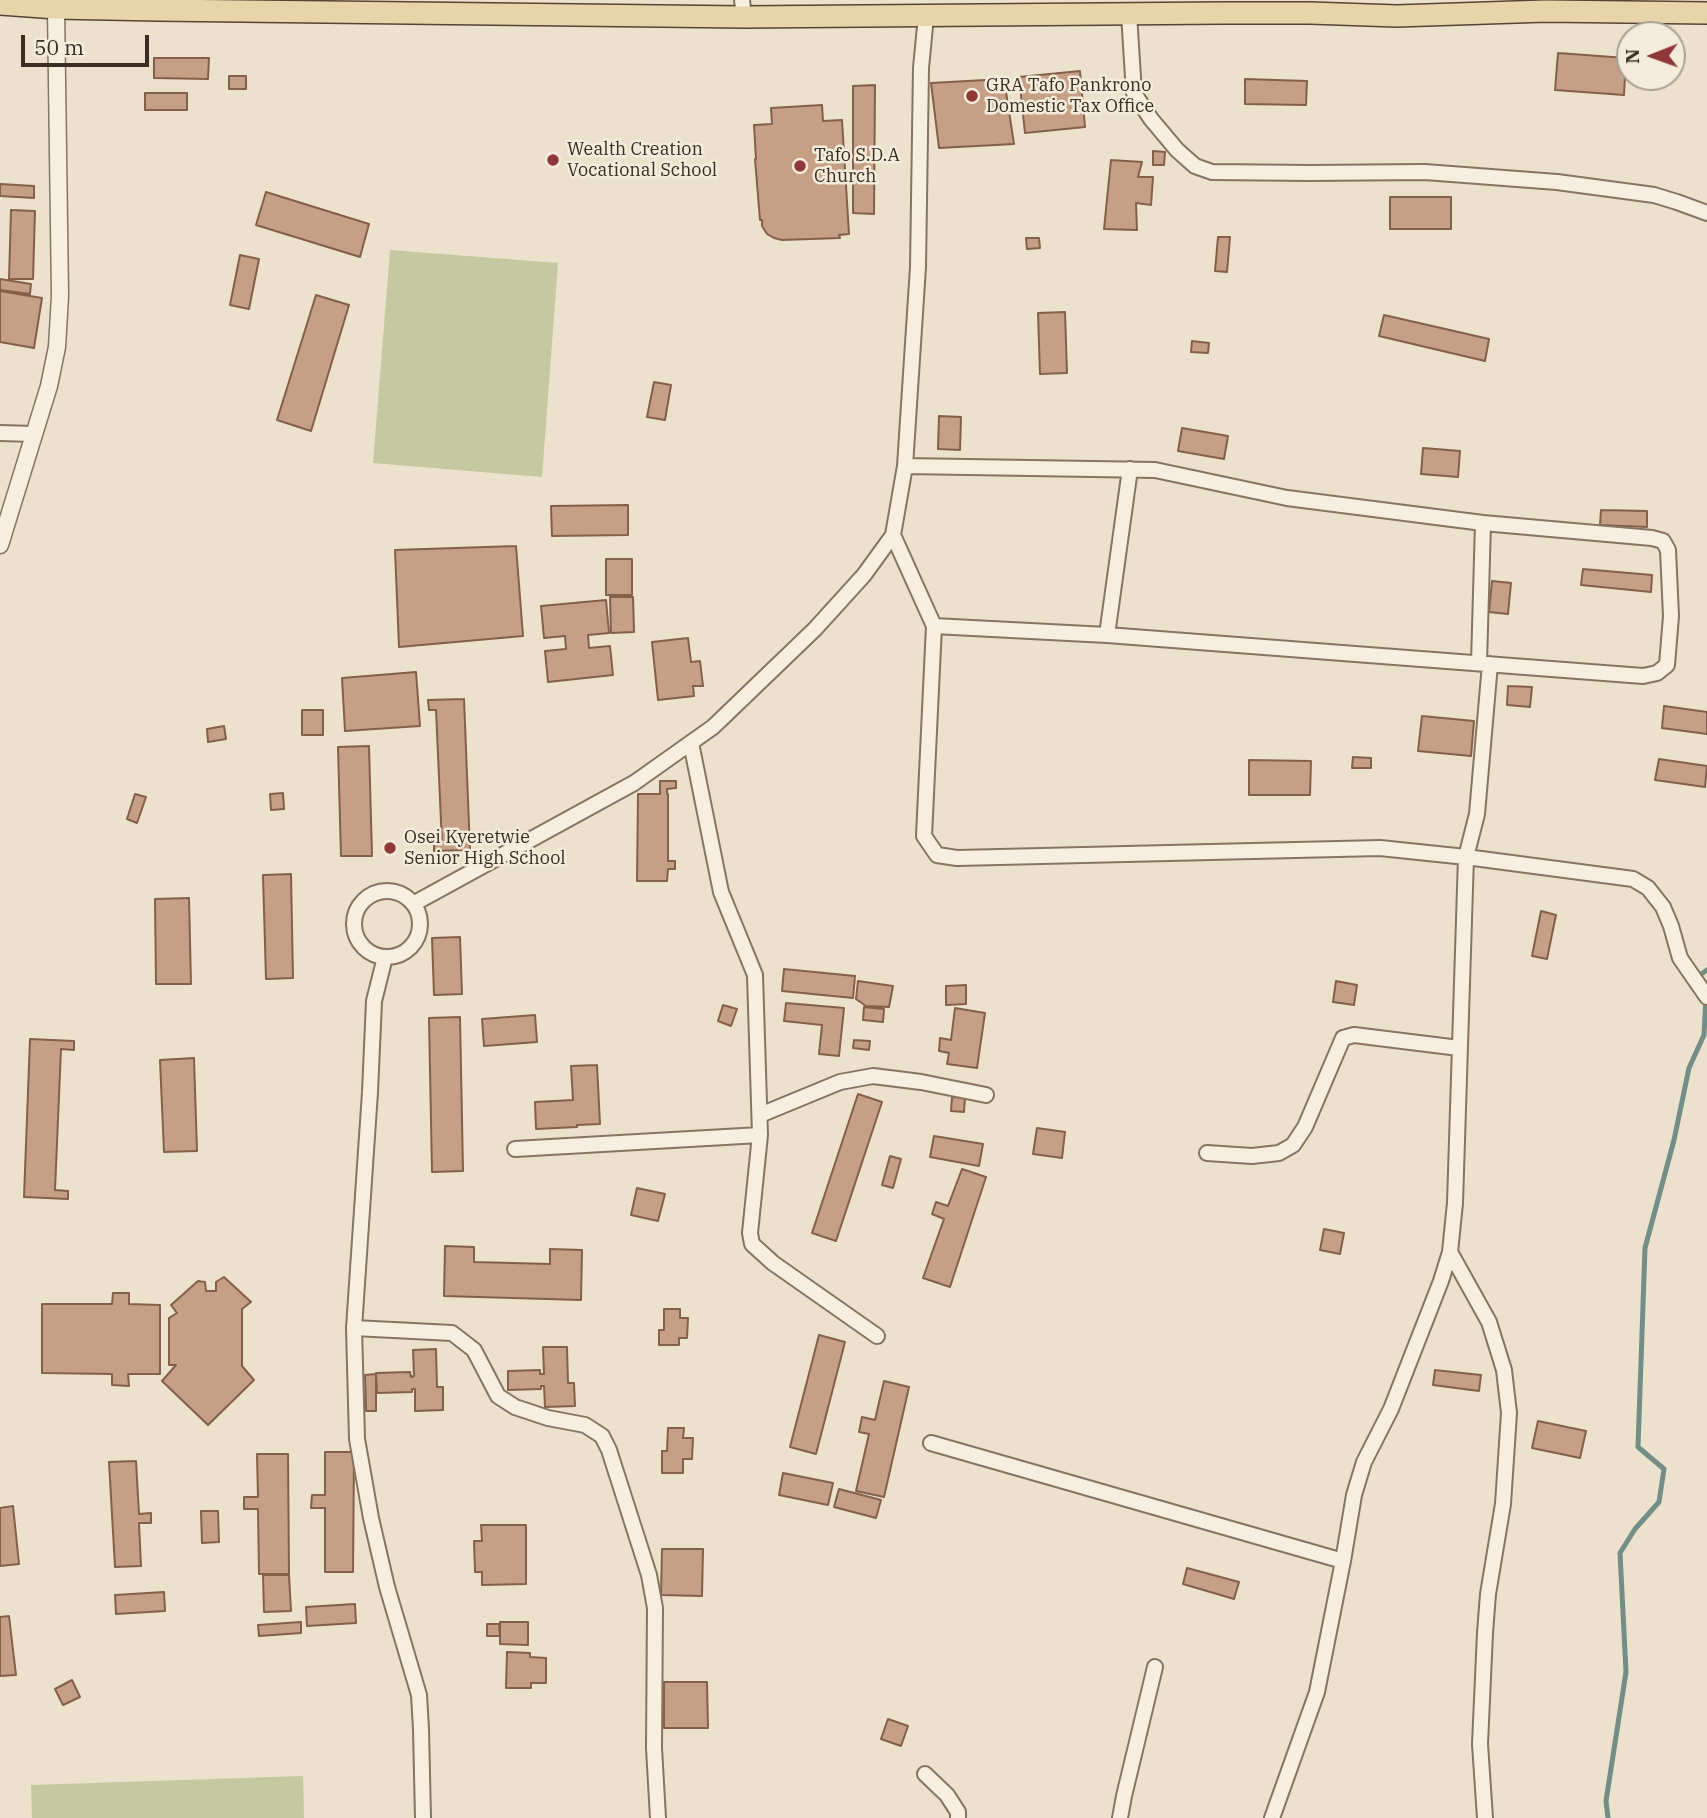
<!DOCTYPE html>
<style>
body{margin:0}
#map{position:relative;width:1707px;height:1818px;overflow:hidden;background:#ebe1cc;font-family:"IBM Plex Serif",serif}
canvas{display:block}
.north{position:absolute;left:1616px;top:21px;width:70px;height:70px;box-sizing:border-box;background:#f3ecdb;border:2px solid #a9a091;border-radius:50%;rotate:269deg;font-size:19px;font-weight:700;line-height:28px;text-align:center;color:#392d23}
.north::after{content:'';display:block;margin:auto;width:24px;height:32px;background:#90373a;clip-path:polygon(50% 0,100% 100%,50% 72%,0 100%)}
.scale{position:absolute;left:21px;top:35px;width:128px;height:32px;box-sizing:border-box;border:4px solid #392d23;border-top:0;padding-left:9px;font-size:21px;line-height:24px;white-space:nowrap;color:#392d23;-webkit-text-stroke:5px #f3ecdb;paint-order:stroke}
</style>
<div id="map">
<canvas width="1707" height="1818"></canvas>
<div class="north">N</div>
<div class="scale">50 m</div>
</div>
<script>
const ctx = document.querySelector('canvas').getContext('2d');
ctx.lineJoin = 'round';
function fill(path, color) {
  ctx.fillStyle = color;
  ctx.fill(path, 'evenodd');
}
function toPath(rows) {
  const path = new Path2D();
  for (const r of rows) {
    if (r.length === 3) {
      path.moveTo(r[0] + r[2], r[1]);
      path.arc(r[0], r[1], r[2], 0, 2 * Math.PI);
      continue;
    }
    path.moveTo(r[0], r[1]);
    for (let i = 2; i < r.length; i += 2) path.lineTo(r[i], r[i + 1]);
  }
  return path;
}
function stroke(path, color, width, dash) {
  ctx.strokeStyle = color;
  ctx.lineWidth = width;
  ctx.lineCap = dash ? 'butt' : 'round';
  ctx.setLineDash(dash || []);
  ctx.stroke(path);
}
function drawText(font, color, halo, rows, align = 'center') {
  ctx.font = font + ' "IBM Plex Serif",serif';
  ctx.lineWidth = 5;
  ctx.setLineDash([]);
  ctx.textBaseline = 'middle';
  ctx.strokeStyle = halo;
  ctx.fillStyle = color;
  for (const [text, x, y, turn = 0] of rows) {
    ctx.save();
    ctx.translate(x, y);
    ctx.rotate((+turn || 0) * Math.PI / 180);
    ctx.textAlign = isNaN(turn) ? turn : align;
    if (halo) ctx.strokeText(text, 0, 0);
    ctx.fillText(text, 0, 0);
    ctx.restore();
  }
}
fill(toPath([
 [390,250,558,263,542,477,373,463],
 [303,1776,304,1818,32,1818,31,1785]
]), '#c5c9a1');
stroke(toPath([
 [1697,978,1697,977,1707,970],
 [1608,1818,1606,1801,1626,1672,1620,1553,1635,1529,1659,1502,1664,1469,1638,1447,1645,1248,1674,1140,1689,1068,1704,1035,1706,997]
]), '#738e87', 5);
const building = toPath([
 [1558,53,1626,58,1624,95,1555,90,1558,53],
 [154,58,209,58,208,79,154,78,154,58],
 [1080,71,1085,127,1025,133,1019,77,1080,71],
 [229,76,246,76,246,89,229,89,229,76],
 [1004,79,1014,144,939,148,931,83,1004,79],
 [1245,79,1307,81,1306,105,1245,104,1245,79],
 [875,85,874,214,853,213,853,86,875,85],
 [145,93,187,93,187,110,145,110,145,93],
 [822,105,823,121,842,120,849,234,839,235,840,238,782,240,774,238,767,234,762,226,762,220,760,220,755,159,756,159,754,125,772,124,771,108,822,105],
 [1153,151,1165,152,1164,165,1153,165,1153,151],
 [1111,160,1142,162,1138,177,1153,177,1151,205,1136,203,1137,230,1104,229,1111,160],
 [0,184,34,186,34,198,0,196,0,184],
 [266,192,369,224,360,257,256,225,266,192],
 [1390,197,1451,197,1451,229,1390,229,1390,197],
 [11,210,35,211,33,279,9,279,11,210],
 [1218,237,1230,237,1227,272,1215,271,1218,237],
 [1026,238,1039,238,1040,248,1027,249,1026,238],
 [240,255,259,259,249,309,230,305,240,255],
 [0,279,31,284,30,294,0,290,0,279],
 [0,291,42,298,34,348,0,342,0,291],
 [316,295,349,305,311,431,277,420,316,295],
 [1065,312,1067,373,1040,374,1038,313,1065,312],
 [1384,315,1489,339,1485,361,1379,336,1384,315],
 [1192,341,1209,343,1208,353,1191,352,1192,341],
 [654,382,671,385,665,420,647,417,654,382],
 [939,416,961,417,960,450,938,449,939,416],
 [1182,428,1228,436,1224,459,1178,451,1182,428],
 [1423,448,1460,451,1458,477,1421,474,1423,448],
 [628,505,628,535,552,536,551,506,628,505],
 [1601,510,1647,511,1647,527,1600,525,1601,510],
 [516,546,523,636,399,647,395,550,516,546],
 [606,559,632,559,632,595,606,595,606,559],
 [1583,569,1652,575,1651,592,1581,585,1583,569],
 [1492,581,1511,583,1508,614,1489,612,1492,581],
 [610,597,633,597,634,632,611,633,610,597],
 [606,600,609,633,588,635,589,648,610,646,613,675,548,682,545,651,566,649,565,636,544,638,541,606,606,600],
 [688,638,691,662,700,661,703,686,693,686,694,696,658,700,652,642,688,638],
 [416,672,420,726,345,731,342,678,416,672],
 [1508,686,1532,687,1530,707,1507,705,1508,686],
 [464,699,470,850,434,851,434,845,442,844,436,710,429,710,428,700,464,699],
 [1664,706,1707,712,1707,734,1662,728,1664,706],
 [302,710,323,710,323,735,302,735,302,710],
 [1422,716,1474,721,1471,756,1418,751,1422,716],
 [224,726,226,739,208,742,207,729,224,726],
 [369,746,372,856,341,856,338,747,369,746],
 [1353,757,1371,758,1371,768,1352,768,1353,757],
 [1659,759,1707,766,1705,787,1655,780,1659,759],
 [1249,760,1311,761,1310,795,1249,795,1249,760],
 [660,781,676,781,676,788,667,789,667,794,668,794,668,861,675,861,675,869,668,869,667,881,637,881,638,794,660,794,660,781],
 [283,793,284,809,271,810,270,794,283,793],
 [135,794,146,797,137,823,127,819,135,794],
 [291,874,293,978,266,979,263,875,291,874],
 [189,898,191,984,156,984,155,899,189,898],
 [1541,911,1556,915,1547,959,1532,956,1541,911],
 [460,937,462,994,434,995,432,938,460,937],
 [784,969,855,976,853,998,782,991,784,969],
 [858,981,893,986,889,1007,866,1006,856,999,858,981],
 [1336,981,1357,985,1354,1005,1333,1002,1336,981],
 [966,985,966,1004,946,1005,946,986,966,985],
 [786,1003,844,1008,839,1056,819,1054,822,1025,784,1021,786,1003],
 [723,1005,737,1009,731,1026,718,1021,723,1005],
 [864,1007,884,1009,883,1022,863,1020,864,1007],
 [955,1008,985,1013,977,1068,947,1064,949,1053,939,1051,940,1038,951,1040,955,1008],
 [535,1015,537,1042,484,1046,482,1019,535,1015],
 [460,1017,463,1171,432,1172,429,1018,460,1017],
 [30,1039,74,1041,74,1050,61,1049,55,1190,68,1191,68,1199,24,1197,30,1039],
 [854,1040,870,1041,869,1050,853,1048,854,1040],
 [194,1058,197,1151,164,1152,160,1060,194,1058],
 [597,1065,600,1124,577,1125,577,1127,536,1129,535,1102,573,1100,571,1066,597,1065],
 [858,1094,882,1102,836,1241,812,1233,858,1094],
 [952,1097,965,1098,964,1112,951,1111,952,1097],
 [1037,1128,1065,1132,1062,1158,1033,1154,1037,1128],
 [934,1136,983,1144,979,1166,930,1157,934,1136],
 [890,1156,901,1159,893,1188,882,1185,890,1156],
 [962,1169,986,1177,950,1287,923,1278,944,1219,932,1214,936,1202,948,1206,962,1169],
 [637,1188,665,1194,658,1221,631,1215,637,1188],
 [1324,1229,1344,1233,1340,1254,1320,1250,1324,1229],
 [445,1246,474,1247,474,1262,550,1264,550,1249,582,1250,581,1300,444,1296,445,1246],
 [224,1277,251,1302,242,1309,242,1366,254,1380,208,1425,162,1381,176,1365,169,1365,169,1318,177,1313,171,1305,198,1281,205,1282,206,1291,216,1291,216,1282,224,1277],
 [113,1293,129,1293,129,1304,160,1305,160,1374,128,1374,129,1386,112,1385,112,1374,42,1373,42,1304,112,1304,113,1293],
 [664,1309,680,1309,680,1318,688,1318,687,1338,679,1338,679,1345,659,1345,659,1330,664,1330,664,1309],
 [819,1335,845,1342,816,1454,790,1447,819,1335],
 [543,1347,567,1347,568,1383,574,1383,575,1406,545,1407,544,1386,541,1386,541,1389,508,1390,508,1371,540,1370,540,1374,544,1374,543,1347],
 [436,1349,437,1387,443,1387,443,1410,415,1411,415,1389,412,1389,412,1392,377,1393,376,1373,410,1372,411,1377,414,1376,413,1350,436,1349],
 [1435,1370,1481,1375,1479,1391,1433,1385,1435,1370],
 [376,1374,376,1411,366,1411,365,1375,376,1374],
 [884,1381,909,1387,884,1497,856,1491,869,1434,859,1432,862,1417,875,1420,884,1381],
 [1538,1421,1586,1431,1580,1458,1532,1448,1538,1421],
 [668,1428,684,1428,683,1438,693,1438,692,1459,683,1459,683,1473,662,1473,662,1451,667,1451,668,1428],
 [325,1452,354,1452,353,1572,325,1572,325,1508,311,1508,312,1495,325,1495,325,1452],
 [257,1454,288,1454,289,1574,259,1574,258,1509,244,1509,244,1497,258,1497,257,1454],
 [136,1461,139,1514,151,1513,151,1523,139,1523,141,1566,115,1567,109,1462,136,1461],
 [783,1473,833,1483,828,1505,779,1495,783,1473],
 [839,1489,881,1500,876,1518,834,1507,839,1489],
 [13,1506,19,1564,0,1566,0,1508,13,1506],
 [201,1511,218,1511,219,1542,202,1543,201,1511],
 [481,1525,526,1525,526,1584,482,1585,482,1572,475,1572,474,1541,482,1541,481,1525],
 [662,1549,703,1549,702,1596,661,1595,662,1549],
 [1187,1568,1239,1582,1234,1599,1183,1584,1187,1568],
 [263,1575,289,1575,291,1611,264,1612,263,1575],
 [164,1592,165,1611,116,1614,115,1595,164,1592],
 [355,1604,356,1623,307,1626,306,1607,355,1604],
 [9,1616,16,1675,0,1676,0,1617,9,1616],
 [301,1622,301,1633,259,1636,258,1625,301,1622],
 [500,1622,528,1622,528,1645,500,1644,500,1622],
 [487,1624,499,1624,500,1636,487,1636,487,1624],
 [507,1652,530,1653,530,1657,546,1658,546,1683,531,1683,531,1688,506,1688,507,1652],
 [72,1680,80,1697,63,1705,55,1689,72,1680],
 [664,1682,707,1682,708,1728,664,1728,664,1682],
 [888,1719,908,1726,901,1746,881,1739,888,1719]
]);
fill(building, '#c59f86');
stroke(building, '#845f4a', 2);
const minor = toPath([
 [742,0,744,17],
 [1129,14,1134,93,1151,119,1177,150,1195,166,1212,172,1310,173,1425,172,1557,182,1654,195,1677,202,1707,213],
 [0,433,34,434],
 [905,466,1155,470,1287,498,1483,523,1652,538,1663,541,1668,550,1671,616,1667,665,1657,673,1643,676,1107,635,934,626],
 [893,535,934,626,924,836,937,855,957,858,1380,848,1466,857,1455,1203,1450,1252,1441,1281,1391,1409,1364,1462,1354,1495,1343,1561,1317,1692,1272,1818],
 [1107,635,1130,469],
 [1479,663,1483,523],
 [1490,664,1477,814,1466,857,1633,879,1648,888,1663,907,1671,926,1680,958,1707,997],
 [691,743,721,892,755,975,760,1135,750,1233,752,1244,773,1263,877,1336],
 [387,924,33],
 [413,904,634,783,713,727,815,629,864,575,893,535,905,466,918,267,921,68,926,16],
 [385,957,374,1001,370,1092,354,1328,357,1439,371,1518,387,1587,419,1695,421,1729,423,1818],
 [760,1115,840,1082,873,1076,921,1082,986,1095],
 [515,1149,760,1135],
 [1207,1153,1252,1156,1279,1153,1293,1145,1305,1127,1343,1038,1354,1035,1459,1048],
 [1450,1252,1489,1322,1504,1370,1509,1413,1503,1504,1488,1594,1485,1633,1480,1744,1485,1818],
 [354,1328,452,1333,474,1350,498,1396,515,1407,548,1418,585,1425,602,1436,609,1450,649,1575,655,1608,654,1748,658,1818],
 [931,1443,1343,1561],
 [925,1774,947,1795,958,1812,958,1818],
 [1120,1818,1124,1796,1155,1667]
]);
const tertiary = toPath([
 [0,545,49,386,57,347,60,296,56,8]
]);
const primary = toPath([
 [0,4,56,8,158,10,744,17,1223,13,1310,13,1397,16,1546,11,1707,13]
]);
stroke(minor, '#877461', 18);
stroke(tertiary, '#877461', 19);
stroke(primary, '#554335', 24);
stroke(minor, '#f6efdf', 14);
stroke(tertiary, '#f6efdf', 16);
stroke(primary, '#e9d4a9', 21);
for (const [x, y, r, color] of [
 [972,96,7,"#90373a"],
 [553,160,7,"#90373a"],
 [800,166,7,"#90373a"],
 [390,848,7,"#90373a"]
]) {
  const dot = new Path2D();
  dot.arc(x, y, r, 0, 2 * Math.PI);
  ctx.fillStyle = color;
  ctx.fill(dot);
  stroke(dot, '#f3ecdb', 2.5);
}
drawText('18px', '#392d23', '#f3ecdb', [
 ["GRA Tafo Pankrono",986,86],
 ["Domestic Tax Office",986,107],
 ["Wealth Creation",567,150],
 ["Vocational School",567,171],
 ["Tafo S.D.A",814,156],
 ["Church",814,177],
 ["Osei Kyeretwie",404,838],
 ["Senior High School",404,859]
], 'left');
</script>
